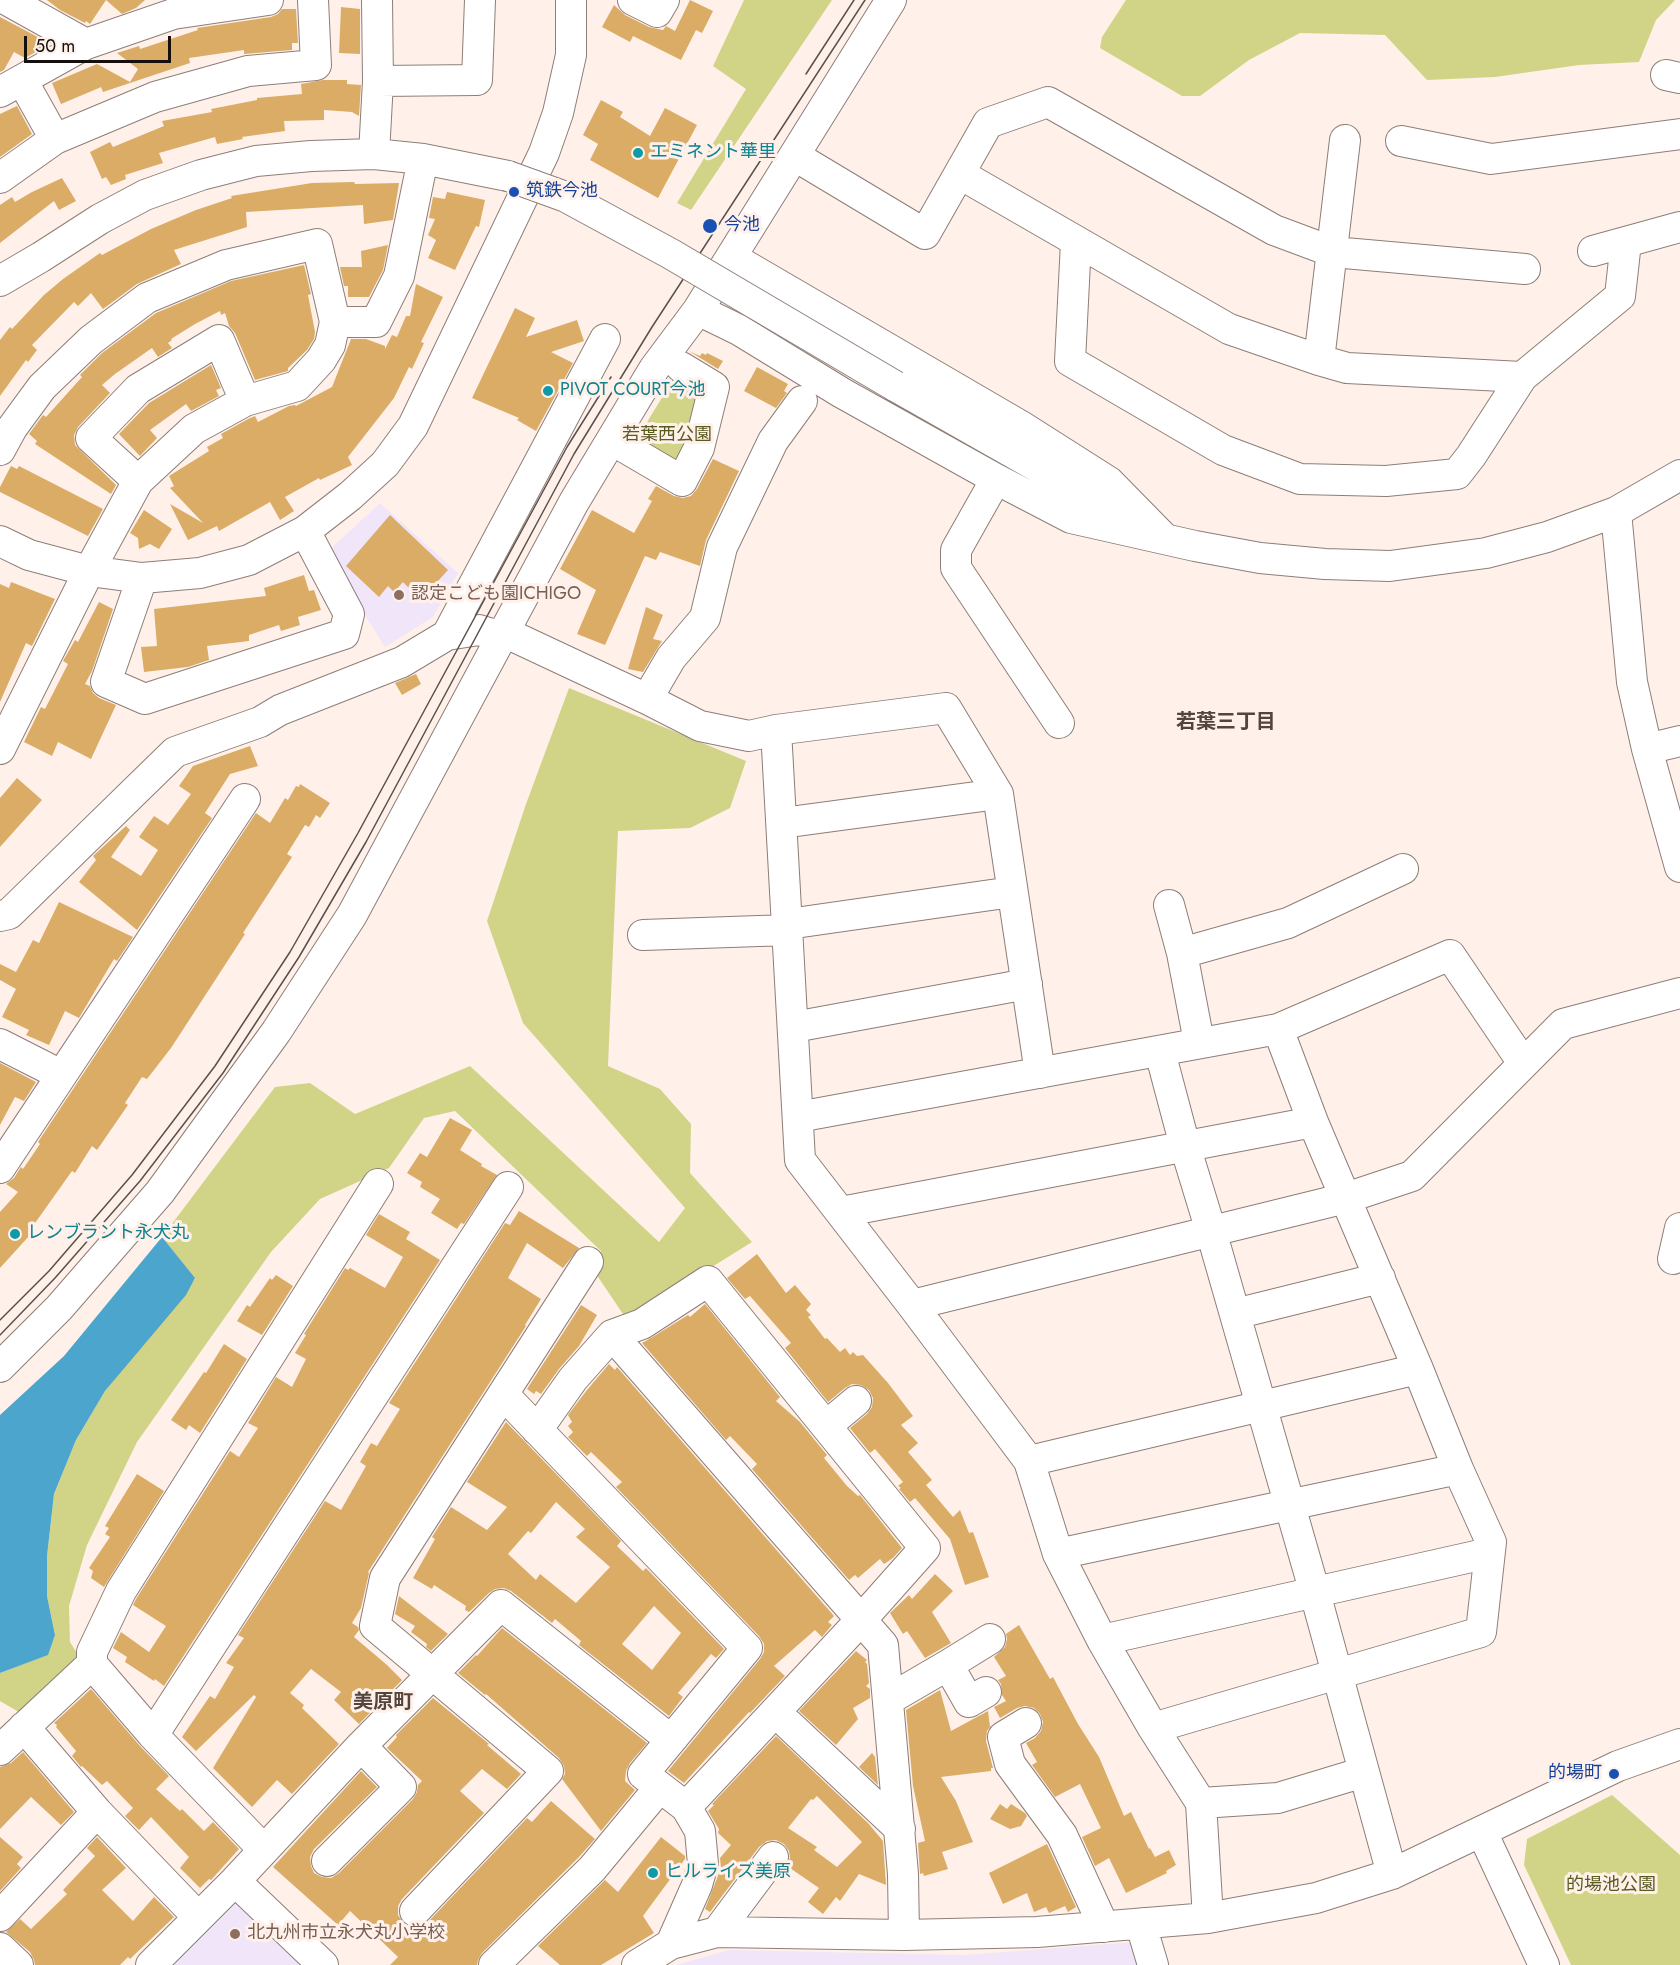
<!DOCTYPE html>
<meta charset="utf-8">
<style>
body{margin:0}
#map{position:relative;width:1680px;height:1965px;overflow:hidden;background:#fff1ea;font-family:Jost,sans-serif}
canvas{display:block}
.scale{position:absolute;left:24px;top:36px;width:147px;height:27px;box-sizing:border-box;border:3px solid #15100d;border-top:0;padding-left:8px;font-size:18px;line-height:21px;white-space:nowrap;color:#15100d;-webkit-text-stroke:4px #fff1ea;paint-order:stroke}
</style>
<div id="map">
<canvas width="1680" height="1965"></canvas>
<div class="scale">50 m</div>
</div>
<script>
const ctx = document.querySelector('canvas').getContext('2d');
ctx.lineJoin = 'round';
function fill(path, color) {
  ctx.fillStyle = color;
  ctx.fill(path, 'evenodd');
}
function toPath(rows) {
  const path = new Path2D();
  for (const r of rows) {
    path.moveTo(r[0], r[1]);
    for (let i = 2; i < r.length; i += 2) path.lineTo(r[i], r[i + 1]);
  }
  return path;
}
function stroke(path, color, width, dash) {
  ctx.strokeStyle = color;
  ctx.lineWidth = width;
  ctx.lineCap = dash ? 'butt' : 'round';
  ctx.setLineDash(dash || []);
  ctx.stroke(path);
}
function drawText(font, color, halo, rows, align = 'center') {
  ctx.font = font + ' Jost,"Noto Sans JP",sans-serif';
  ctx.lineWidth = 6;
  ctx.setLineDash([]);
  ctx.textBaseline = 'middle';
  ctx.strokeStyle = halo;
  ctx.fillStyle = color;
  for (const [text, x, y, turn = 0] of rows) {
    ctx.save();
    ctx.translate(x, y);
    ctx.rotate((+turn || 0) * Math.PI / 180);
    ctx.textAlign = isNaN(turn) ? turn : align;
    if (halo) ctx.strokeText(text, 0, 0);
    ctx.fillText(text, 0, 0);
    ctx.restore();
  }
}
fill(toPath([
 [380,503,458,573,433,617,385,647,326,553],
 [241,1900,309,1965,164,1965,224,1902],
 [1135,1942,1142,1965,676,1965,729,1950,964,1955]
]), '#f1e5f9');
fill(toPath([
 [744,0,832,0,691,210,677,203,746,89,713,66],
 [1126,0,1675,0,1656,20,1639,62,1579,65,1495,77,1427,80,1385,35,1300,33,1249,60,1200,96,1182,96,1100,48,1102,37],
 [677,373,705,388,685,462,674,468,633,445],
 [569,688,746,761,730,808,690,828,618,831,608,1066,660,1089,691,1124,690,1173,752,1242,627,1320,594,1271,601,1251,455,1111,424,1118,389,1168,320,1199,271,1252,137,1442,87,1545,69,1606,70,1642,82,1661,22,1714,0,1701,0,1673,47,1655,55,1635,47,1596,47,1556,54,1494,76,1440,105,1391,195,1279,162,1237,275,1087,310,1083,355,1114,470,1066,659,1242,685,1208,523,1023,487,921,526,804],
 [1612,1795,1680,1855,1680,1965,1571,1965,1524,1865,1527,1839]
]), '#d1d487');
fill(toPath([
 [162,1237,195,1278,186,1295,105,1391,76,1440,54,1494,47,1556,47,1596,55,1635,48,1655,0,1673,0,1415,64,1356]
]), '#4ca5cd');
fill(toPath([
 [47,0,145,0,136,8,122,14,106,0,90,24,86,21,85,23,60,10],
 [690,0,713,11,702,33,696,30,681,60,633,36,630,42,602,27,614,5,625,15,649,27,663,30,666,26,675,31],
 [341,7,360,9,360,54,339,53],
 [282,9,296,9,298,43,292,43,292,50,244,54,244,50,189,58,190,63,103,92,101,87,99,88,61,104,52,83,97,64,130,82,138,69,117,53,139,46,140,49,198,30,197,28,271,17,278,14],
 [0,17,49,43,48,45,25,58,14,52,4,70,0,72],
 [323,80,347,80,347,84,361,85,359,116,352,112,324,110,324,120,284,121,285,131,242,137,243,139,217,144,215,137,159,153,163,163,125,175,126,179,111,185,106,177,102,179,90,152,110,142,113,147,164,126,162,121,212,112,211,109,257,100,257,98,302,94,301,84],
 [601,100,623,112,620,117,650,136,665,108,697,125,658,198,590,160,598,144,583,135],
 [17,106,32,134,0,157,0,114],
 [62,178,76,201,59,210,54,201,0,243,0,205,12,197,15,202,32,192],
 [354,182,355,184,399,183,393,220,364,224,363,205,246,212,247,227,174,250,181,264,137,284,103,309,91,293,78,306,74,302,32,345,37,350,28,362,26,360,0,396,0,340,10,327,12,329,44,295,63,279,100,253,102,255,151,229,196,210,232,198,231,196,312,183],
 [447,192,485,200,479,227,476,226,455,270,428,258,436,240,428,235,435,219,429,218,433,197,445,199],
 [388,245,383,270,369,297,348,297,348,286,344,286,340,267,362,267,361,251],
 [304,265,311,294,308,295,315,332,314,339,307,350,288,368,288,371,255,380,235,333,229,326,225,313,221,315,220,311,195,324,171,339,172,340,168,343,172,348,158,357,152,348,115,374,102,385,110,393,78,427,74,435,75,445,116,485,111,494,35,444,37,441,29,434,43,415,46,417,82,377,80,375,102,353,156,313,231,281],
 [416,284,443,297,421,342,424,343,412,369,409,367,394,398,348,457,352,465,320,480,319,478,285,497,294,511,280,520,270,502,219,531,217,526,188,540,170,504,203,523,170,488,174,486,169,476,209,451,207,447,223,438,221,434,248,419,255,416,258,422,289,406,295,405,296,406,332,387,351,339,366,339,385,346,385,349,392,335,397,337,406,316,410,316],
 [515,308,535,318,526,337,577,320,584,341,551,352,573,363,536,431,517,420,519,418,472,398],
 [689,351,700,356,702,353,706,355,707,353,723,361,718,369],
 [211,365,221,388,216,390,219,396,191,411,186,404,150,430,157,438,140,456,119,434,149,403],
 [757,367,788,384,784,391,787,393,776,408,744,391],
 [713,459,739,471,706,540,700,566,660,552,656,560,645,556,605,645,577,634,596,590,560,569,592,510,634,533,652,501,648,499,656,486,674,496,683,498,691,496,697,489],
 [11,466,17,469,19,466,103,509,88,536,0,492,0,487],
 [144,510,172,529,159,549,150,544,139,549,138,538,130,533],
 [390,515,448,570,426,594,417,586,413,592,403,582,394,592,388,586,379,597,346,566],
 [304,575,309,591,314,590,321,610,298,617,300,625,281,631,279,625,249,635,249,641,207,646,209,660,188,667,144,672,141,647,157,646,154,609,266,596,264,588],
 [11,582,55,599,32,646,26,643,0,702,0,584,9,588],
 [99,602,113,609,92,671,85,684,90,686,93,693,99,698,116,705,91,759,58,742,52,756,24,742,41,707,45,709,68,664,63,661,75,640,78,642],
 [646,607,663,615,653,639,662,641,643,672,628,669],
 [416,674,421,684,402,695,395,683],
 [250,746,258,766,230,774,205,813,212,818,137,930,79,882,96,860,93,856,126,826,130,830,111,857,141,876,158,850,139,837,154,816,168,825,191,794,179,786,193,766],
 [17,778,42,800,0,847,0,798],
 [300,784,330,803,320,818,316,815,309,827,305,825,287,854,292,857,243,933,245,934,223,968,171,1048,147,1079,142,1077,125,1103,128,1105,97,1150,92,1146,75,1173,72,1171,28,1233,30,1235,0,1268,0,1212,18,1192,6,1184,14,1178,21,1167,23,1169,40,1144,38,1142,256,813,270,823,285,798,288,800,296,786,299,787],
 [59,902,133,937,117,961,114,959,79,1018,65,1011,49,1045,26,1035,29,1030,2,1017,16,989,0,980,0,964,16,972,33,940,39,943],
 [0,1063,36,1082,24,1101,15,1097,0,1125],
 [450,1118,472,1130,460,1150,482,1164,481,1166,497,1175,464,1224,461,1223,457,1229,431,1213,440,1199,420,1187,422,1182,407,1173,420,1153,427,1157],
 [519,1211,579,1248,563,1268,527,1243,508,1278,541,1299,525,1325,526,1326,368,1572,369,1573,361,1608,352,1623,358,1627,359,1630,354,1637,387,1665,402,1680,359,1724,334,1700,341,1692,311,1669,290,1693,304,1705,302,1708,339,1744,292,1794,277,1780,252,1807,213,1768,256,1697,254,1695,196,1751,182,1737,210,1696,215,1699,234,1667,226,1663,244,1638,238,1635,325,1501,341,1510,366,1466,360,1462,371,1443,377,1446,400,1409,389,1403,505,1223,510,1225],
 [379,1214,410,1232,406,1239,440,1260,164,1686,155,1679,154,1681,125,1662,127,1657,113,1648,121,1632,149,1652,166,1626,133,1605,136,1599,230,1451,239,1457,258,1428,248,1423,276,1377,292,1387,306,1359,295,1353,306,1335,304,1334,345,1268,348,1270,350,1268,385,1288,403,1257,366,1235],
 [757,1254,786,1293,795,1285,811,1304,806,1310,811,1315,808,1317,825,1339,827,1338,840,1352,845,1348,850,1355,853,1352,857,1356,863,1355,888,1383,913,1416,901,1425,918,1443,908,1452,932,1480,926,1485,953,1517,960,1510,969,1533,973,1532,989,1577,965,1585,950,1539,915,1498,910,1502,899,1489,901,1488,898,1486,903,1482,875,1449,870,1453,850,1428,867,1414,872,1407,873,1398,869,1390,861,1385,852,1384,845,1388,828,1402,785,1348,791,1343,750,1296,745,1299,727,1278],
 [276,1275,293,1286,262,1335,237,1321,247,1305,250,1307,270,1278,272,1280],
 [705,1304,780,1397,776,1401,800,1422,827,1455,824,1458,847,1486,858,1496,860,1495,902,1548,893,1558,884,1564,880,1559,858,1578,855,1575,849,1580,752,1469,757,1464,730,1436,726,1440,642,1343,651,1338,688,1315,690,1317],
 [581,1305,597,1315,579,1346,559,1369,541,1394,536,1391,534,1394,527,1389],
 [224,1344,247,1359,200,1433,189,1425,186,1430,171,1420,204,1372,206,1373],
 [609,1364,615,1370,617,1367,834,1616,828,1622,832,1625,822,1637,815,1630,774,1666,785,1676,750,1713,749,1712,684,1783,668,1771,760,1659,764,1652,764,1644,759,1636,616,1487,622,1482,591,1452,587,1456,568,1437,573,1432,568,1426,572,1422,568,1415,587,1390],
 [506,1422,621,1541,617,1546,643,1571,646,1568,724,1649,716,1658,711,1654,678,1693,683,1697,669,1716,579,1645,581,1641,555,1619,552,1623,511,1591,504,1588,495,1589,489,1593,469,1612,465,1610,466,1606,434,1585,432,1589,413,1578,435,1539,432,1537,451,1507,487,1530,507,1507,467,1482],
 [556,1502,585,1529,576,1537,610,1567,576,1603,540,1574,536,1580,508,1554,528,1531,531,1533],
 [654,1606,681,1633,652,1670,622,1644],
 [137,1474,164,1491,104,1587,91,1578,93,1571,89,1568,110,1537,105,1534,109,1528,105,1526],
 [935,1574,953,1591,932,1612,951,1643,925,1658,907,1631,903,1634,890,1613,909,1595,912,1599],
 [399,1596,448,1634,431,1651,426,1647,427,1644,411,1632,415,1626,395,1614],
 [1019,1625,1050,1679,1053,1677,1078,1724,1099,1757,1124,1816,1131,1812,1149,1849,1150,1848,1155,1857,1169,1850,1176,1865,1166,1871,1167,1873,1126,1893,1109,1858,1095,1866,1082,1837,1101,1828,1080,1784,1055,1797,1032,1765,1037,1762,1026,1743,1035,1738,1041,1731,1043,1722,1040,1714,1034,1708,1025,1706,1017,1708,1000,1718,994,1707,1006,1701,1002,1695,1001,1684,998,1680,1006,1676,994,1657,1005,1647,1007,1639,1006,1634],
 [502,1628,647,1743,630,1763,626,1771,625,1781,635,1790,601,1831,562,1779,565,1774,564,1766,559,1758,486,1694,485,1695,458,1673,476,1655,477,1656],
 [856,1651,867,1660,865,1662,867,1664,869,1683,866,1686,870,1689,870,1698,853,1708,858,1719,836,1745,799,1711],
 [91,1689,140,1746,169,1776,156,1789,180,1811,182,1809,204,1831,213,1822,239,1849,211,1880,209,1879,200,1888,180,1868,189,1857,151,1817,139,1830,125,1816,133,1808,107,1781,102,1785,82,1766,81,1767,72,1756,76,1751,56,1727,57,1725,54,1723],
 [940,1690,951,1731,988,1711,990,1727,987,1731,986,1741,993,1768,991,1768,991,1771,941,1777,956,1801,973,1842,942,1852,948,1869,924,1876,923,1873,920,1874,918,1843,925,1841,913,1786,906,1710],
 [433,1698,489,1744,487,1745,521,1774,507,1789,482,1769,460,1791,484,1813,402,1899,398,1906,398,1915,404,1924,410,1928,419,1928,427,1923,527,1818,532,1822,551,1801,595,1839,579,1857,482,1953,478,1960,477,1965,390,1965,398,1957,350,1911,338,1925,273,1867,361,1771,377,1787,314,1849,310,1857,311,1866,314,1873,322,1877,331,1878,339,1873,413,1799,417,1792,418,1785,422,1781,387,1748,397,1737,396,1735],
 [776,1736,868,1823,883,1841,886,1885,859,1874,840,1901,836,1897,823,1914,808,1902,819,1888,787,1866,790,1858,789,1851,784,1844,776,1840,767,1841,759,1847,710,1912,705,1909,721,1868,720,1858,731,1845,718,1833,719,1829,708,1811,714,1805,712,1804],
 [817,1796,862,1842,837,1867,814,1850,817,1847,788,1828,811,1799,813,1800],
 [23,1752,74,1812,61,1825,31,1797,0,1829,0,1767,11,1763],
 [872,1753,875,1757,878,1785,859,1767],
 [1000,1804,1007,1809,1011,1804,1025,1813,1027,1816,1021,1826,1010,1829,990,1819],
 [0,1837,23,1857,17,1864,21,1868,0,1891],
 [97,1837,126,1868,102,1890,133,1921,154,1897,174,1917,130,1959,128,1957,120,1965,35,1965,34,1960,30,1952,6,1932,20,1919,31,1929,67,1894,63,1890,95,1856,87,1848],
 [661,1837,685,1856,685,1859,643,1916,654,1933,601,1965,560,1965,538,1946,605,1880,618,1892],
 [1047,1844,1076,1907,1068,1912,1065,1906,1049,1913,1046,1907,1034,1912,1027,1893,1003,1904,989,1873]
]), '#daac66');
const minor = toPath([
 [7,0,86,44],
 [633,0,657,12,664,0],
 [1666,75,1680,78],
 [22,80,55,139],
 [378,81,477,80,480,0],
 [0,92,86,44,173,14,268,0],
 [1401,141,1491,159,1680,134],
 [374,154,378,81,377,0],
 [795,156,925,234,988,123,1048,102,1274,230,1333,252,1525,269],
 [960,174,1229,329,1319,360,1347,368,1522,377],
 [0,178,55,139,155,97,248,71,316,65,313,0],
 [1076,242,1070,361,1223,450,1300,479,1386,481,1457,474,1471,456,1522,377,1620,296,1626,242],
 [1593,251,1680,227],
 [731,257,1021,426,1109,482,1164,538],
 [0,281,41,257,100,219,145,195,201,175,256,161,311,156,374,154,423,159,508,176],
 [698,310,739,330,842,393,996,479,1071,518,1195,546,1260,558,1325,564,1390,566,1486,553,1547,537,1616,512,1680,475],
 [335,322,376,322,399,276,423,159],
 [1319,360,1345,140],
 [895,386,1133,521],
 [612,440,682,481,699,448,714,387,681,367],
 [0,450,12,428,42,387,91,340,147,298,226,265,317,244,335,322,330,345,321,360,297,386,245,401,194,429,138,481,89,571,0,749],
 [996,479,956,550,956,568,1059,723],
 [138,481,91,438,138,389,219,340,245,401],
 [1616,512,1632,682,1647,749,1680,867],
 [0,541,29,555,89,571,142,578,200,573,249,560,305,531,350,496,385,464,413,426,544,153,558,113,571,55,571,0],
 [142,578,106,682,145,699,344,634,349,614,305,531],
 [447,635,605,339],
 [647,699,671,658,705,618,722,547,773,441,802,401],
 [776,730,800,1160,912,1305,1029,1461,1058,1554,1102,1640,1153,1728,1201,1803,1208,1918],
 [1647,749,1680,741],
 [782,823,998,794],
 [1169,905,1182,953],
 [0,916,9,914,175,752,260,722,280,710,402,662,447,635,479,630,492,634,504,632,647,699,700,726,749,736,776,730,946,708,998,794,1040,1073],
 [788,924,1012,892],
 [643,935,788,930],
 [794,1027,1027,984],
 [1278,1029,1450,955,1523,1063],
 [1199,1042,1182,953,1288,923,1403,869],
 [0,1044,61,1075],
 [1160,1052,1185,1146,1211,1231,1315,1593,1392,1874],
 [798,1117,1278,1029,1313,1122,1418,1369,1458,1469,1491,1542,1481,1632,1153,1728],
 [0,1168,245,799],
 [841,1212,1313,1122],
 [1673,1259,1680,1228],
 [912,1305,1346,1198,1412,1176,1563,1024,1680,993],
 [1235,1314,1380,1278],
 [612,1335,883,1645,903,1874,904,1935],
 [0,1367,59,1308,160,1192,276,1032,352,915,574,502,654,369,698,310,891,0],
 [503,1394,588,1262],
 [826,1426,856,1401],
 [537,1430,573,1379,612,1335,642,1324,708,1281,925,1548,861,1620,686,1807],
 [1029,1461,1418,1369],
 [1058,1554,1458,1469],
 [1102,1640,1489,1553],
 [948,1665,990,1639],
 [888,1700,948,1665,969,1702,986,1692],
 [1026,1723,1003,1737,1010,1764,1062,1835,1104,1927],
 [788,1724,900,1829],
 [24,1727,97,1812,198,1917],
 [153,1735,508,1187],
 [0,1750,92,1664],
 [1201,1803,1278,1798,1364,1772],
 [1482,1832,1544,1965],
 [264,1850,153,1735,92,1664,92,1652,121,1591,378,1184],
 [327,1861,401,1787,361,1746],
 [235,1881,323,1965],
 [415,1911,548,1771,375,1626,385,1578,503,1394,747,1648,643,1774,686,1807,700,1831,703,1864,697,1885,671,1944],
 [0,1916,97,1812],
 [1144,1923,1144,1935,1153,1965],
 [717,1932,773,1857],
 [0,1948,18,1965],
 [151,1965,235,1881,361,1746,501,1605,671,1740],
 [494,1965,592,1869,660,1787],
 [637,1965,671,1944,717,1932,904,1935,1037,1932,1208,1918,1316,1898,1392,1874,1618,1766,1680,1744]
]);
stroke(minor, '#8d7e77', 32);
stroke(minor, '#fff', 30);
stroke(toPath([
 [806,74,854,0],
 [0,1320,49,1271,132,1175,215,1066,290,952,358,833,567,447,611,377],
 [0,1335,55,1278,140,1181,223,1073,299,957,366,842,574,454,652,327,865,0]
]), '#58504c', 1.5);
const minorBridge = toPath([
 [508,176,566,197,671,254,895,386]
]);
stroke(minorBridge, '#8d7e77', 32, []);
stroke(minorBridge, '#fff', 30);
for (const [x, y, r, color] of [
 [638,153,6,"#0f9aa8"],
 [514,192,6,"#1a4fb4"],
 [710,226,8,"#1a4fb4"],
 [548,391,6,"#0f9aa8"],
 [399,595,6,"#8d6e63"],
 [15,1234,6,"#0f9aa8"],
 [1614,1774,6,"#1a4fb4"],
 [653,1873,6,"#0f9aa8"],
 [235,1934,6,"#8d6e63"]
]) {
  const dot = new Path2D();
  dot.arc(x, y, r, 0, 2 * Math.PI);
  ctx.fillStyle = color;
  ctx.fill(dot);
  stroke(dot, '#fff1ea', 2);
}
drawText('18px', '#0d838f', '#fff1ea', [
 ["エミネント華里",650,153],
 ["PIVOT COURT今池",560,391],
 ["レンブラント永犬丸",27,1234],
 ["ヒルライズ美原",665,1873]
], 'left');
drawText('18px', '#164399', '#fff1ea', [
 ["筑鉄今池",526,192],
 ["今池",724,226],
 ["的場町",1602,1774,"right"]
], 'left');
drawText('18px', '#5a5b21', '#fff1ea', [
 ["若葉西公園",667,436],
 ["的場池公園",1611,1886]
]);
drawText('18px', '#785e54', '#fff1ea', [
 ["認定こども園ICHIGO",411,595],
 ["北九州市立永犬丸小学校",247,1934]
], 'left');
drawText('bold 20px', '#53453e', '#fff1ea', [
 ["若葉三丁目",1226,723],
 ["美原町",383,1703]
]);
</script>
